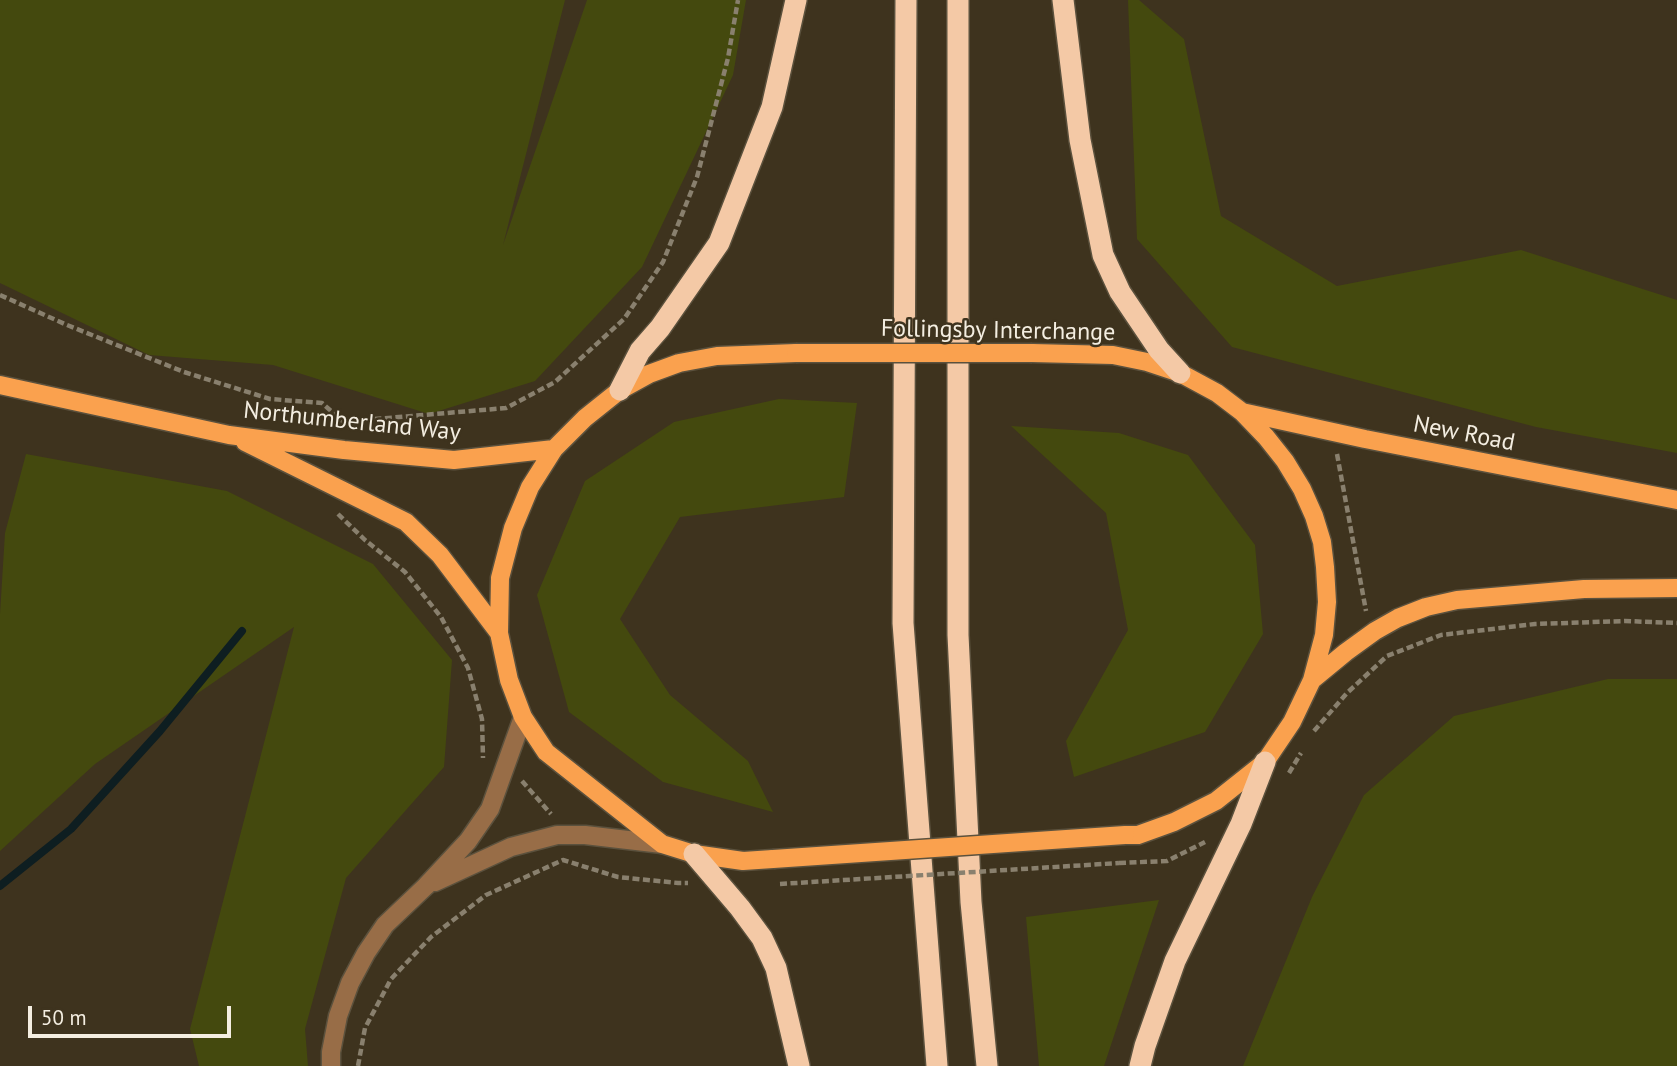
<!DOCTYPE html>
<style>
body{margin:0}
#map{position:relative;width:1677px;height:1066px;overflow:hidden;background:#3e331e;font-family:"PT Sans",sans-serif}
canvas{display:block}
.scale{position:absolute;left:28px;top:1006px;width:203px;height:32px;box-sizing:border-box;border:4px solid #f4eee1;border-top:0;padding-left:9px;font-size:21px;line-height:24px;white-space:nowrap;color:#f4eee1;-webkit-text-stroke:5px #3e331e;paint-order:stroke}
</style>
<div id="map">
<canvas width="1677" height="1066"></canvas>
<div class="scale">50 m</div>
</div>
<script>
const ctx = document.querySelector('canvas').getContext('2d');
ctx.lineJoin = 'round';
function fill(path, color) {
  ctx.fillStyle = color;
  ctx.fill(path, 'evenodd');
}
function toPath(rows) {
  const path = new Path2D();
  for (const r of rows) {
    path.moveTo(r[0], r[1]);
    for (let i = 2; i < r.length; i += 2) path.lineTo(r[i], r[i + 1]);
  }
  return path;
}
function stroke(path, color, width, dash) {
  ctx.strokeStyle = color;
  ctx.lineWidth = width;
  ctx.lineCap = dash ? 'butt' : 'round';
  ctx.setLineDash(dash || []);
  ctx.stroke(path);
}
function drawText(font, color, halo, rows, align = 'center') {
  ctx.font = font + ' "PT Sans",sans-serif';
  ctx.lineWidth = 5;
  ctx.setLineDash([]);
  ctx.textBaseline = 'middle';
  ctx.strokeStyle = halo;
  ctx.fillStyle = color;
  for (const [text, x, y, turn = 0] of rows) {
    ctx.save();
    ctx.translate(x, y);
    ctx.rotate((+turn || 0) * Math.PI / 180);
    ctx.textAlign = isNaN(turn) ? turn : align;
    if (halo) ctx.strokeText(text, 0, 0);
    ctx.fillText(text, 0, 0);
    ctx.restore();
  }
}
fill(toPath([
 [0,0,565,0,503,245,587,0,746,0,733,75,642,267,535,381,429,414,273,365,149,355,0,283],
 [1128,0,1139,0,1184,39,1221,216,1337,286,1521,250,1677,300,1677,453,1536,427,1232,347,1137,239],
 [779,399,857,403,844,497,680,517,620,619,670,695,748,761,773,812,663,782,569,712,537,595,585,481,674,422],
 [1011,426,1119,433,1188,455,1255,545,1263,634,1205,732,1074,777,1066,741,1128,630,1106,513],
 [26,454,227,491,373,564,452,660,444,767,346,878,305,1029,308,1066,199,1066,190,1029,294,627,95,764,0,851,0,614,5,533],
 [1608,679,1677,679,1677,1066,1243,1066,1312,897,1364,795,1454,716],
 [1159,900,1104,1066,1039,1066,1026,917]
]), '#44490e');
stroke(toPath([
 [0,886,71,829,160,731,242,631]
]), '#0e1e21', 8);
const minor = toPath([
 [435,882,511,847,557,835,585,835,662,844],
 [331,1066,331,1052,338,1016,350,983,366,953,385,925,426,886,468,841,490,809,523,717]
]);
const major = toPath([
 [1032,353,1113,355,1147,362,1180,373,1217,393,1242,412,1266,437,1285,461,1302,489,1314,516,1322,542,1325,567,1327,602,1324,635,1312,680,1292,722,1265,762,1216,801,1174,822,1138,835,1125,835],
 [0,385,229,435,344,450,454,460,554,449],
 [1242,412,1365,439,1677,500],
 [245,442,406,522,440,555,499,633],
 [1312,680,1346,652,1375,631,1398,618,1426,607,1457,600,1584,589,1677,588],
 [773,859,743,861,694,854,662,844,546,752,523,717,509,680,499,633,500,578,513,528,530,487,554,449,585,418,620,390,649,374,679,363,717,356,796,353]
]);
const highway = toPath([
 [906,0,903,623,937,1066],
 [958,0,958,635,971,902,987,1066],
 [1063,0,1080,140,1103,255,1120,292,1159,350,1180,373],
 [620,390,640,351,660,328,719,243,772,107,796,0],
 [694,854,740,908,762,938,776,968,799,1066],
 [1140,1066,1145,1046,1175,961,1241,824,1265,762]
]);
stroke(minor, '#5b513d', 21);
stroke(major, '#5b513d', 21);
stroke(highway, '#5b513d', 24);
stroke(toPath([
 [0,295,67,325,184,372,270,399,322,403,350,428,350,429],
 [364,420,506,408,555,382,624,319,663,262,697,177,728,58,738,0],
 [1337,454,1366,611],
 [338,514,365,540,405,572,441,617,468,668,482,719,483,758],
 [1314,731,1347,693,1387,656,1441,635,1535,624,1625,621,1677,623],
 [1289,773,1301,753],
 [522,781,551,814],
 [1119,863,1167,861,1205,842],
 [358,1066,365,1028,391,979,431,937,486,895,563,860,618,877,678,883,688,883]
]), '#89806e', 4.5, [7, 3.5]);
stroke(minor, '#986d47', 18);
stroke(major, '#faa14e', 18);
stroke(highway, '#f4c9a6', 21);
const majorBridge = toPath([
 [796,353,1032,353],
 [773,859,1125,835]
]);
stroke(majorBridge, '#5b513d', 21, []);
stroke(toPath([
 [780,884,1119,863]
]), '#89806e', 4.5, [7, 3.5]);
stroke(majorBridge, '#faa14e', 18);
drawText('24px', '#f4eee1', '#3e331e', [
 ["Follingsby Interchange",998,331,1],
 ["Northumberland Way",352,422,6],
 ["New Road",1464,434,11]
]);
</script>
